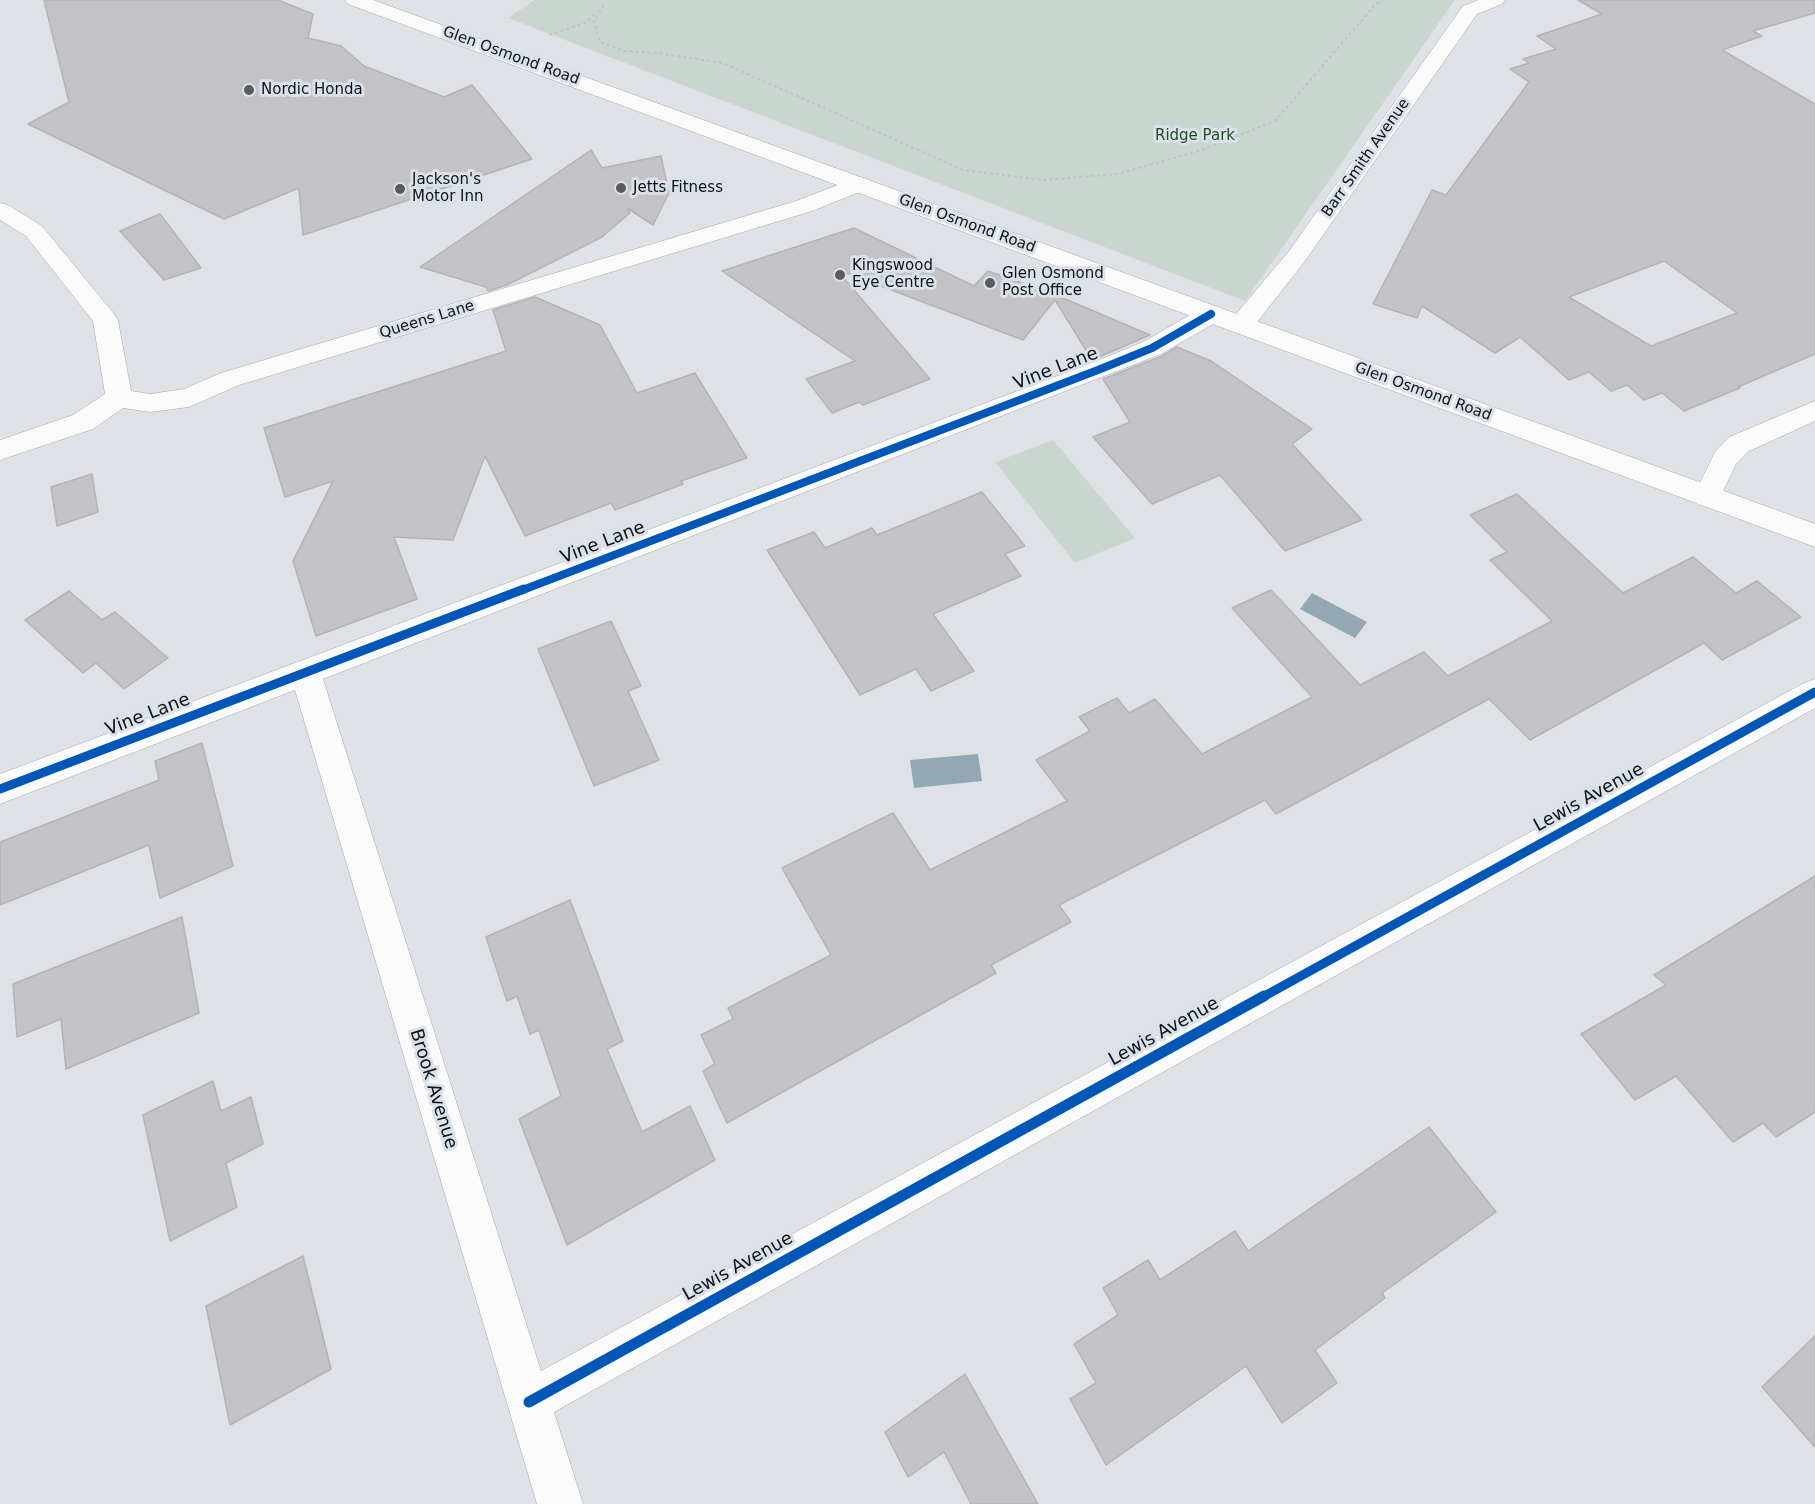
<!DOCTYPE html>
<style>
body{margin:0}
canvas{display:block;background:#dee1e6}
</style>
<canvas width="1815" height="1504"></canvas>
<script>
const ctx = document.querySelector('canvas').getContext('2d');
ctx.lineJoin = 'round';
function fill(path, color) {
  ctx.fillStyle = color;
  ctx.fill(path, 'evenodd');
}
function toPath(rows) {
  const path = new Path2D();
  for (const r of rows) {
    path.moveTo(r[0], r[1]);
    for (let i = 2; i < r.length; i += 2) path.lineTo(r[i], r[i + 1]);
  }
  return path;
}
function stroke(path, color, width, dash) {
  ctx.strokeStyle = color;
  ctx.lineWidth = width;
  ctx.lineCap = dash ? 'butt' : 'round';
  ctx.setLineDash(dash || []);
  ctx.stroke(path);
}
function drawText(font, color, halo, rows, align = 'center') {
  ctx.font = font + ' "DejaVu Sans",sans-serif';
  ctx.lineWidth = 6;
  ctx.setLineDash([]);
  ctx.textBaseline = 'middle';
  ctx.strokeStyle = halo;
  ctx.fillStyle = color;
  for (const [text, x, y, turn = 0] of rows) {
    ctx.save();
    ctx.translate(x, y);
    ctx.rotate((+turn || 0) * Math.PI / 180);
    ctx.textAlign = isNaN(turn) ? turn : align;
    if (halo) ctx.strokeText(text, 0, 0);
    ctx.fillText(text, 0, 0);
    ctx.restore();
  }
}
fill(toPath([
 [534,0,1455,0,1245,301,508,18],
 [1053,440,1135,538,1075,563,995,462]
]), '#cbd5cf');
fill(toPath([
 [1312,593,1367,622,1355,638,1300,609],
 [978,754,982,781,914,788,910,760]
]), '#92a8b5');
const building = toPath([
 [44,0,278,0,313,14,308,38,341,46,364,66,444,97,472,85,532,159,303,235,299,188,224,219,28,124,69,102,44,0],
 [1578,0,1815,0,1815,13,1753,31,1762,36,1722,50,1815,104,1815,354,1738,387,1740,388,1684,411,1662,393,1644,400,1627,385,1611,391,1589,372,1569,380,1520,337,1495,353,1422,306,1417,318,1373,304,1432,190,1446,195,1529,82,1510,69,1529,63,1523,59,1556,49,1537,36,1602,14,1578,0],
 [1664,261,1737,313,1651,346,1569,297,1664,261],
 [591,150,602,168,661,156,669,193,653,225,627,208,630,213,602,237,507,285,488,291,486,287,420,267,591,150],
 [160,214,201,268,164,280,120,231,160,214],
 [854,228,974,286,988,271,1051,293,1150,335,1092,360,1055,300,1023,340,836,269,930,379,863,405,859,402,832,413,806,379,855,361,722,271,854,228],
 [535,297,600,325,637,393,695,373,747,458,681,481,683,484,615,510,611,503,525,536,485,456,453,540,394,537,417,599,316,636,293,561,333,481,285,497,264,428,506,351,493,310,535,297],
 [1177,347,1211,361,1312,429,1292,444,1362,520,1285,551,1220,475,1152,504,1093,437,1130,422,1103,379,1162,356,1177,347],
 [92,474,98,512,57,526,51,487,92,474],
 [982,492,1025,546,1005,554,1021,576,933,614,974,671,931,691,916,669,860,695,767,550,814,532,825,548,872,528,877,535,982,492],
 [1517,494,1623,593,1693,557,1736,593,1757,581,1801,617,1722,660,1704,643,1530,740,1489,699,1276,814,1265,800,1059,905,1071,922,991,965,996,973,727,1123,703,1071,715,1064,701,1035,733,1019,728,1008,831,955,782,868,893,813,930,870,1067,801,1036,760,1090,731,1079,717,1117,698,1129,713,1155,699,1202,754,1312,697,1232,608,1271,590,1360,685,1424,652,1448,676,1552,621,1490,560,1507,552,1470,515,1517,494],
 [69,591,102,620,115,612,168,658,124,689,96,663,83,673,25,620,69,591],
 [611,621,641,686,628,691,659,760,594,786,538,649,611,621],
 [202,743,233,866,160,898,149,845,0,905,0,842,159,780,155,761,202,743],
 [1815,876,1815,1112,1776,1137,1763,1123,1733,1142,1676,1076,1635,1100,1581,1034,1666,985,1654,975,1815,876],
 [570,900,623,1041,607,1049,642,1132,690,1106,715,1160,567,1245,519,1119,561,1096,539,1030,530,1034,517,996,507,1001,486,937,570,900],
 [182,917,199,1013,66,1069,61,1019,17,1037,13,984,182,917],
 [213,1081,221,1111,251,1097,263,1144,226,1163,237,1207,170,1241,143,1115,213,1081],
 [1429,1127,1496,1212,1382,1293,1385,1298,1315,1350,1337,1383,1282,1423,1246,1366,1106,1465,1070,1399,1096,1383,1074,1344,1118,1315,1103,1288,1148,1260,1160,1280,1235,1231,1248,1251,1429,1127],
 [303,1256,331,1369,230,1425,206,1306,303,1256],
 [1815,1336,1815,1447,1762,1387,1815,1336],
 [965,1374,1038,1504,971,1504,944,1452,908,1477,885,1432,965,1374]
]);
fill(building, '#c3c3c6');
stroke(building, '#b4b3b7', 1.5);
const minor = toPath([
 [1478,0,1505,0,1502,4,1477,14,1305,261,1250,331,1241,333,1232,331,1228,325,1232,319,1289,251,1463,6,1478,0],
 [859,177,867,179,870,184,867,189,812,211,239,385,189,407,150,412,123,408,93,429,0,460,0,440,73,415,105,394,93,321,26,236,0,220,0,203,8,205,42,226,114,314,118,320,131,391,150,394,184,389,221,373,796,201,859,177],
 [1211,306,1220,308,1224,314,1220,320,1161,354,323,679,541,1371,1804,683,1815,679,1815,708,554,1412,583,1504,537,1504,295,690,0,804,0,774,1089,364,1143,342,1202,308,1211,306],
 [1815,401,1815,421,1749,451,1736,464,1717,504,1707,507,1697,504,1693,497,1715,452,1729,437,1815,401]
]);
const highway = toPath([
 [345,0,373,0,1815,524,1815,547,348,4,345,0]
]);
stroke(minor, '#a4a7ab', 1);
stroke(highway, '#a4a7ab', 1);
stroke(toPath([
 [604,5,594,21,600,42,624,51,657,53,723,63,963,170,1042,180,1118,174,1205,149,1275,121,1375,5,1383,0],
 [549,35,587,22,597,11]
]), '#c1c2c3', 2, [3, 3]);
fill(minor, '#fafafb');
fill(highway, '#fafafb');
stroke(toPath([
 [520,591,1098,370,1152,348,1211,314]
]), '#0057b8', 8);
stroke(toPath([
 [0,789,524,589],
 [1261,998,1815,692]
]), '#0057b8', 9);
stroke(toPath([
 [529,1402,1264,996]
]), '#0057b8', 11);
for (const [x, y, r, color] of [
 [249,90,6,"#595b5f"],
 [621,188,6,"#595b5f"],
 [400,189,6,"#595b5f"],
 [840,275,6,"#595b5f"],
 [990,283,6,"#595b5f"]
]) {
  const dot = new Path2D();
  dot.arc(x, y, r, 0, 2 * Math.PI);
  ctx.fillStyle = color;
  ctx.fill(dot);
  stroke(dot, '#dae1e9', 2);
}
drawText('15px', '#111316', '#dae1e9', [
 ["Glen Osmond Road",511,56,20],
 ["Barr Smith Avenue",1366,158,-55],
 ["Glen Osmond Road",967,224,20],
 ["Queens Lane",427,320,-17],
 ["Glen Osmond Road",1423,392,20]
]);
drawText('15px', '#111316', '#dae1e9', [
 ["Nordic Honda",261,90],
 ["Jackson's",412,180],
 ["Motor Inn",412,197],
 ["Jetts Fitness",633,188],
 ["Kingswood",852,266],
 ["Eye Centre",852,283],
 ["Glen Osmond",1002,274],
 ["Post Office",1002,291]
], 'left');
drawText('15px', '#254927', '#dae1e9', [
 ["Ridge Park",1195,136]
]);
drawText('18px', '#111316', '#dae1e9', [
 ["Vine Lane",1056,369,-21],
 ["Vine Lane",603,543,-21],
 ["Vine Lane",148,715,-21],
 ["Lewis Avenue",1589,798,-29],
 ["Lewis Avenue",1164,1032,-29],
 ["Brook Avenue",433,1089,73],
 ["Lewis Avenue",738,1267,-29]
]);
</script>
